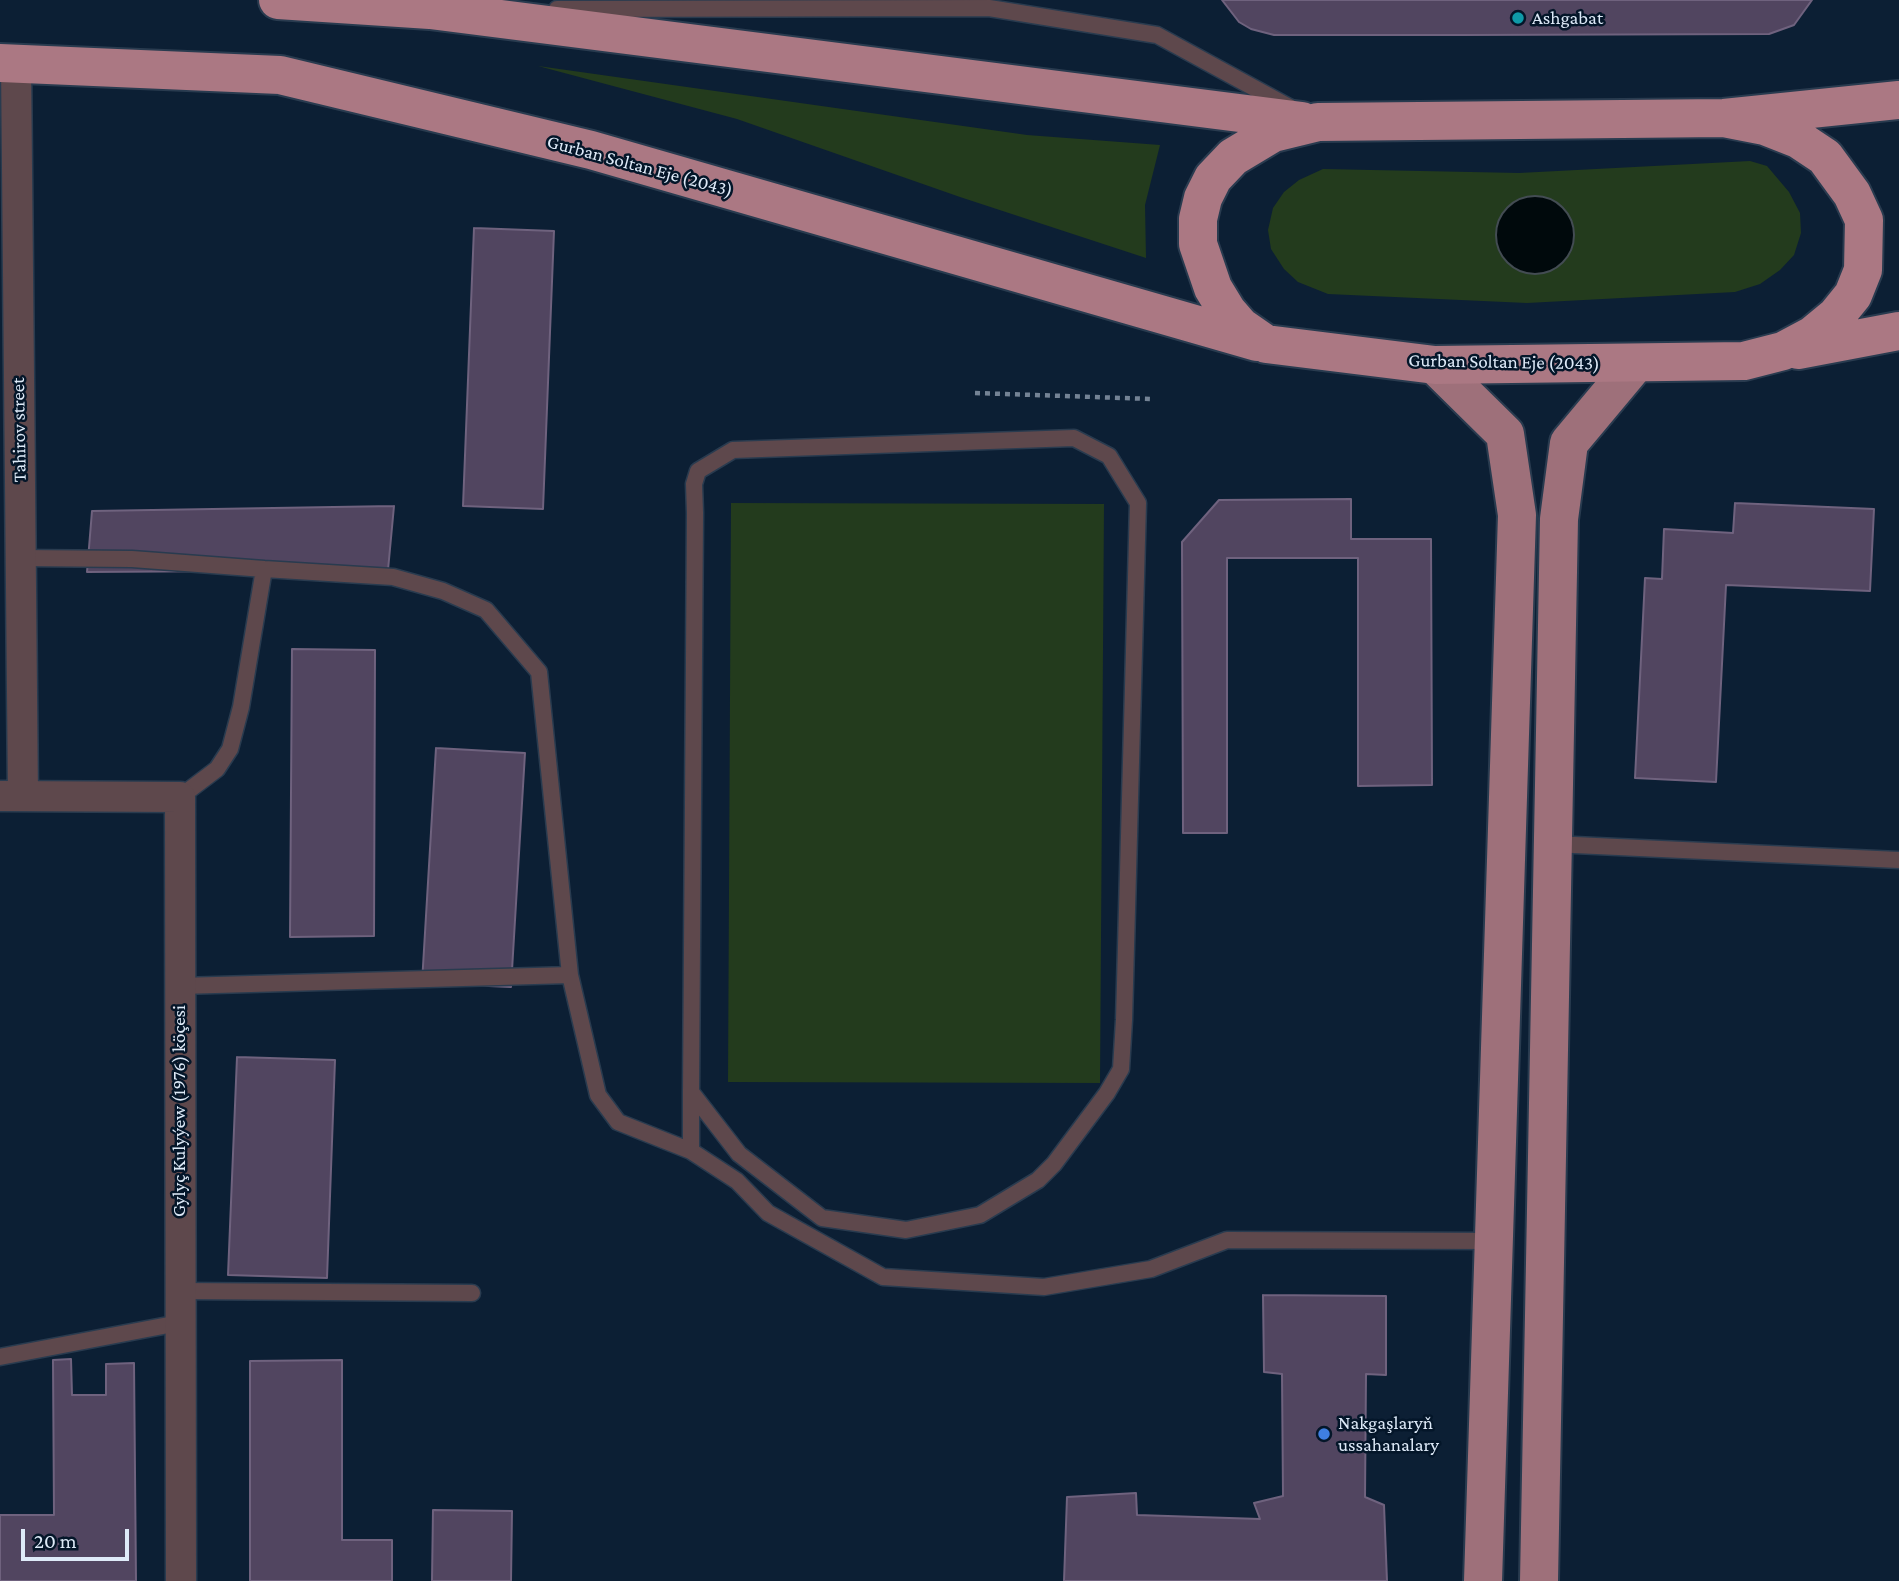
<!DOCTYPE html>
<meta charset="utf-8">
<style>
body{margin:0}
#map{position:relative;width:1899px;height:1581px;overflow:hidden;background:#0c1f34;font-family:"Crimson Pro",serif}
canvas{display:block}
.scale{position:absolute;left:21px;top:1529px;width:108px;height:32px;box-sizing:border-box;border:4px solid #deeaf8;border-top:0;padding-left:9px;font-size:21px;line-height:24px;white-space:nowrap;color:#deeaf8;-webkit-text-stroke:5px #041629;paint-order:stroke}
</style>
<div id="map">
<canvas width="1899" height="1581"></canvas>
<div class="scale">20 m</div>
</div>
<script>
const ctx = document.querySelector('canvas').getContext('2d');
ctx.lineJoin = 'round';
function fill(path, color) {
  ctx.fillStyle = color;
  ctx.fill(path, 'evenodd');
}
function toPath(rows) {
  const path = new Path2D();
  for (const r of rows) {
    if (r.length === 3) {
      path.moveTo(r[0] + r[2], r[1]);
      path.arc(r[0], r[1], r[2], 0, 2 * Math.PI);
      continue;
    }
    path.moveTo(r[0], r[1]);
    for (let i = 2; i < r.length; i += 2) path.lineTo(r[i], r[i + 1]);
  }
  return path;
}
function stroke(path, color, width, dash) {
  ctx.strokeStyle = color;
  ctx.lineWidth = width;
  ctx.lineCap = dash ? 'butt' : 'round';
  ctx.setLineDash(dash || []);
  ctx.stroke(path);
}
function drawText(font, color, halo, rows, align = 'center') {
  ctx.font = font + ' "Crimson Pro",serif';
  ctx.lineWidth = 5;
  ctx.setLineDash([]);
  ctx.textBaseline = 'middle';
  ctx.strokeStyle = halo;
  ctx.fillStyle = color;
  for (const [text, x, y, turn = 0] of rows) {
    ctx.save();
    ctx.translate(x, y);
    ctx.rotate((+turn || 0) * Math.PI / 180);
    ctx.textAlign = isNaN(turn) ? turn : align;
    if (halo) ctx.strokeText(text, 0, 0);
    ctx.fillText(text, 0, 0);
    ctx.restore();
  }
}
fill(toPath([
 [538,66,1027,135,1160,145,1145,205,1146,258,960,197,737,119],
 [1750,161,1767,166,1789,192,1800,213,1801,233,1794,255,1780,270,1760,284,1735,292,1527,303,1328,294,1298,282,1284,269,1271,249,1268,230,1273,208,1284,192,1299,180,1323,169,1519,173],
 [1528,197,1553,201,1550,271,1538,274,1513,268],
 [731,503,1104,504,1100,1083,728,1082]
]), '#233b1d');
const water = toPath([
 [1535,235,39]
]);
fill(water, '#00090c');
stroke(water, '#434c53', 2);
const building = toPath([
 [1222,0,1812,0,1794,25,1769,34,1466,35,1274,35,1251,29,1239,22,1222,0],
 [474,228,554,231,543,509,463,506,474,228],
 [1351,499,1351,539,1431,539,1432,785,1358,786,1358,558,1227,558,1227,833,1183,833,1182,542,1219,500,1351,499],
 [1735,503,1874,509,1870,591,1726,585,1716,782,1635,778,1645,578,1662,579,1664,529,1733,533,1735,503],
 [394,506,388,570,87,572,92,511,394,506],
 [292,649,375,650,374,936,290,937,292,649],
 [436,748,525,753,511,987,422,983,436,748],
 [237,1057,335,1060,327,1278,228,1275,237,1057],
 [1263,1295,1386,1296,1386,1375,1366,1374,1365,1497,1384,1505,1387,1581,1064,1581,1067,1497,1136,1493,1137,1515,1260,1519,1254,1503,1283,1496,1282,1374,1264,1372,1263,1295],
 [71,1359,72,1395,106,1395,106,1364,134,1363,136,1581,0,1581,0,1515,54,1515,53,1360,71,1359],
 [342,1360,342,1540,392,1540,392,1581,250,1581,250,1361,342,1360],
 [433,1510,512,1511,511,1581,432,1581,433,1510]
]);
fill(building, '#514560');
stroke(building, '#6f627e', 2);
const service = toPath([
 [557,9,989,8,1157,35,1291,108],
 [21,558,132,559,264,569],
 [180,797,217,769,230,749,241,707,264,569,393,577,443,591,486,610,539,672,570,975,598,1095,618,1122,691,1151,737,1181,768,1213,883,1277,1044,1287,1151,1269,1227,1240,1494,1241],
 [1553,844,1899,860],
 [180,986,570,975],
 [691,1151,691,1092,695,513,694,484,698,471,733,450,1074,438,1109,456,1138,503,1124,1020,1121,1069,1107,1093,1054,1164,1038,1180,980,1215,906,1230,822,1218,739,1154,691,1092],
 [179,1291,472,1293],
 [0,1357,179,1323]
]);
const minor = toPath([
 [16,63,23,796],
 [0,796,180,797,181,1581]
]);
const primary = toPath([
 [1435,365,1505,434,1517,515,1483,1581],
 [1539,1581,1559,519,1569,443,1635,364]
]);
const trunk = toPath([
 [278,0,430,10,1302,121],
 [0,63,280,75,591,150,1257,342],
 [1724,118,1765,126,1798,139,1825,157,1852,194,1864,220,1863,270,1853,295,1836,316,1813,335,1783,351,1744,361,1435,365,1266,344,1240,326,1227,311,1213,288,1198,244,1198,219,1203,198,1213,178,1233,157,1273,133,1318,122,1724,118,1899,100],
 [1798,350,1899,331]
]);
stroke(service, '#293b4f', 19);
stroke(minor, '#293b4f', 33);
stroke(primary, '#293b4f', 42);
stroke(trunk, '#293b4f', 42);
stroke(toPath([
 [975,393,1153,399]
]), '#748395', 4.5, [5, 5]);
stroke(service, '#5e484c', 16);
stroke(minor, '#5e484c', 30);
stroke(primary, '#9e707a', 38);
stroke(trunk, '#ab7883', 38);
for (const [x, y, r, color] of [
 [1518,18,7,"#0f9aa8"],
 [1324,1434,7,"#3f7fe0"]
]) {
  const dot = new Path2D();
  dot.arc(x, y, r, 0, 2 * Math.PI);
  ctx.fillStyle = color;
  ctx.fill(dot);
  stroke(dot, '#041629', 2.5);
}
drawText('19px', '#deeaf8', '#041629', [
 ["Ashgabat",1532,18],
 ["Nakgaşlaryň",1338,1423],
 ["ussahanalary",1338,1445]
], 'left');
drawText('19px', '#deeaf8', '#041629', [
 ["Gurban Soltan Eje (2043)",640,166,15],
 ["Gurban Soltan Eje (2043)",1504,362,1],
 ["Tahirov street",19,430,-91],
 ["Gylyç Kulyýew (1976) köçesi",179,1111,-90]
]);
</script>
